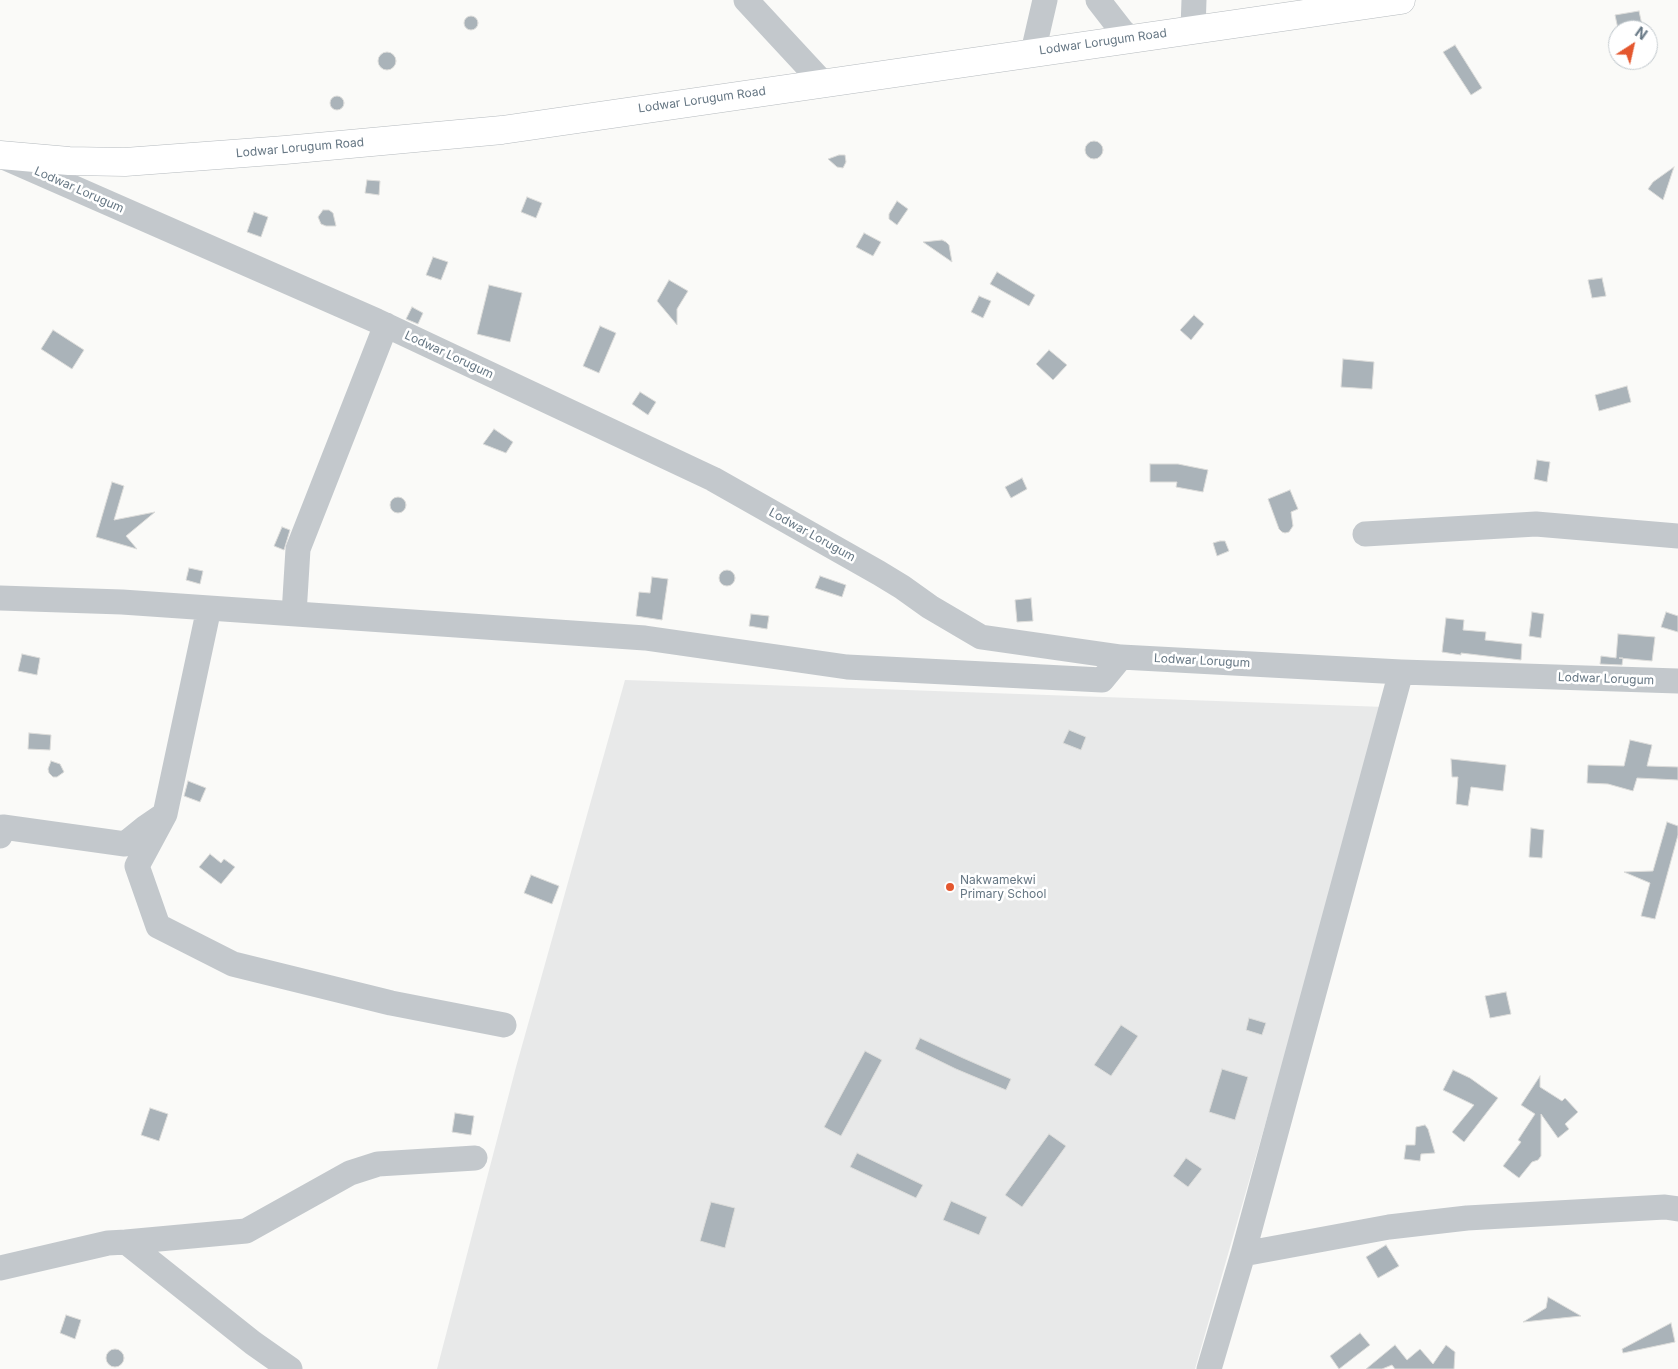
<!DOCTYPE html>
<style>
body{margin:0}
#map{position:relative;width:1678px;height:1369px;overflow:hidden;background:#fafaf8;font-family:Inter,sans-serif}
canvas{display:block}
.north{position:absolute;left:1608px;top:20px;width:50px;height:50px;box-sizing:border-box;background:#fff;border:1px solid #c1c8cd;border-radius:50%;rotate:35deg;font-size:14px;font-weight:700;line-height:20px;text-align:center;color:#657683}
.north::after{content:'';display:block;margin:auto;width:18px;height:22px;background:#e4572e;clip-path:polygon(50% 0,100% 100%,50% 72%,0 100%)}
</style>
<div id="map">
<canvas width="1678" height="1369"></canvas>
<div class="north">N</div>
</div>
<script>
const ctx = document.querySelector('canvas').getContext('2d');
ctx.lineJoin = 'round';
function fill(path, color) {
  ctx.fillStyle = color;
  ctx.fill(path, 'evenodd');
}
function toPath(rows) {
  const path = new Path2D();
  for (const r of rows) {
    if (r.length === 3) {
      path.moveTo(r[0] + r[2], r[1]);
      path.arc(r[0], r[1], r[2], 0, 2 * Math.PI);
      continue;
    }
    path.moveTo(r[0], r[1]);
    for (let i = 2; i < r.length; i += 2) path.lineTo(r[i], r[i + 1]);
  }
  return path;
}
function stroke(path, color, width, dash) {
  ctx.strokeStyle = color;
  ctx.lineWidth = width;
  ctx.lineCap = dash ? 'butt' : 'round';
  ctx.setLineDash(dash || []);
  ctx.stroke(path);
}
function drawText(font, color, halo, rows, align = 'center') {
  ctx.font = font + ' Inter,sans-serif';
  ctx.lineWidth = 5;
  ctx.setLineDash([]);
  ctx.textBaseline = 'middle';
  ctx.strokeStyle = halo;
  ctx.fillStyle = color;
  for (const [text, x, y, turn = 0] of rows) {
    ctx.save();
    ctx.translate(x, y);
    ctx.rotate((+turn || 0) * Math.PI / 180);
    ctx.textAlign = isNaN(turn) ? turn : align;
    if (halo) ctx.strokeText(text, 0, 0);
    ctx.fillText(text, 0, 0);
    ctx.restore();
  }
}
fill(toPath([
 [625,680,1385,707,1195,1369,437,1369,516,1067]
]), '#e8e9e9');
const building = toPath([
 [1639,11,1642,25,1618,29,1615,15,1639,11],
 [471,23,7],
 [1455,45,1482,88,1471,95,1443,52,1455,45],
 [387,61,9],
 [337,103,7],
 [1094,150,9],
 [839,155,845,155,846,162,843,168,837,167,828,159,839,155],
 [1674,167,1663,200,1648,189,1653,182,1674,167],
 [367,180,380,181,379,195,365,193,367,180],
 [527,197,542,203,536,218,521,212,527,197],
 [897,201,908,209,897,225,889,219,889,214,897,201],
 [323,210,329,210,333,213,336,226,326,226,321,224,318,217,323,210],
 [254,212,268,217,261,237,247,232,254,212],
 [864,233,881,242,873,256,856,247,864,233],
 [942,240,946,242,949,245,952,262,923,242,942,240],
 [433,257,448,262,441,280,426,275,433,257],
 [997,272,1035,295,1029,306,990,284,997,272],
 [1602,278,1606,296,1592,298,1588,280,1602,278],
 [669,280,688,291,677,309,677,325,657,301,669,280],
 [489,285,522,293,510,342,477,334,489,285],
 [979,296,991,301,983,318,971,312,979,296],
 [412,307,423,313,418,324,406,319,412,307],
 [1194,315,1204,324,1191,340,1180,330,1194,315],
 [600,326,616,333,599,373,583,366,600,326],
 [53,330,84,350,72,369,41,349,53,330],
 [1049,350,1067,365,1053,380,1036,364,1049,350],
 [1343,359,1374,362,1372,389,1341,387,1343,359],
 [1627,386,1631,402,1599,411,1595,395,1627,386],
 [640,392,656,402,648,415,632,404,640,392],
 [494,429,513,442,506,453,483,444,494,429],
 [1537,460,1550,462,1547,482,1534,479,1537,460],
 [1150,464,1178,464,1208,470,1203,492,1176,487,1177,482,1150,482,1150,464],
 [1022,478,1027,489,1011,498,1005,487,1022,478],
 [112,482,124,486,114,520,155,512,126,536,137,549,96,537,112,482],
 [1290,490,1298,509,1291,512,1293,526,1289,532,1285,533,1282,532,1279,529,1268,499,1290,490],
 [398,505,8],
 [282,527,290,530,284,550,274,546,282,527],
 [1220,541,1225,541,1229,551,1217,556,1213,543,1220,541],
 [189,568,203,571,200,584,186,580,189,568],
 [727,578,8],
 [820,576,846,585,842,597,815,588,820,576],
 [652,577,668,579,662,620,636,616,639,592,650,593,652,577],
 [1031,598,1033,621,1017,622,1015,600,1031,598],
 [1532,612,1544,614,1541,638,1529,636,1532,612],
 [1666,612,1678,616,1678,632,1661,627,1666,612],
 [751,614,769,616,767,629,749,626,751,614],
 [1446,618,1464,620,1463,630,1486,632,1485,640,1522,644,1521,660,1461,653,1461,655,1442,652,1446,618],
 [1618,634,1655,637,1652,661,1619,658,1623,658,1622,665,1600,664,1601,656,1616,658,1618,634],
 [22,654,40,658,37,675,18,671,22,654],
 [1069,730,1086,737,1081,750,1063,743,1069,730],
 [29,733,51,735,50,750,28,749,29,733],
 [1630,740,1652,745,1647,766,1678,767,1678,780,1637,778,1633,791,1608,784,1587,783,1588,765,1624,766,1630,740],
 [1451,759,1506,765,1503,791,1471,787,1468,806,1456,804,1458,777,1452,777,1451,759],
 [51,761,60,764,64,772,57,777,53,777,49,773,48,769,51,761],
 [188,781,206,788,200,802,184,796,188,781],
 [1667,822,1678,826,1678,835,1655,919,1641,916,1650,883,1624,872,1653,871,1667,822],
 [1531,828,1544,830,1542,858,1529,857,1531,828],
 [210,854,221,863,224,859,235,867,221,884,199,867,210,854],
 [531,875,559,886,552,904,524,893,531,875],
 [1506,992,1511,1014,1490,1018,1485,996,1506,992],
 [1249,1018,1266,1023,1262,1035,1246,1030,1249,1018],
 [1121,1025,1138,1036,1111,1076,1094,1065,1121,1025],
 [920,1038,963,1058,1011,1079,1006,1090,956,1069,915,1049,920,1038],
 [865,1051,882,1060,841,1136,824,1127,865,1051],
 [1222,1069,1248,1077,1235,1120,1209,1112,1222,1069],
 [1453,1070,1470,1078,1498,1098,1464,1142,1452,1132,1474,1105,1443,1090,1453,1070],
 [1540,1076,1540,1087,1562,1101,1565,1098,1578,1112,1565,1124,1569,1129,1558,1138,1541,1114,1541,1156,1538,1160,1532,1162,1519,1178,1503,1166,1521,1142,1518,1140,1535,1114,1521,1105,1540,1076],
 [150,1108,168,1114,159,1141,141,1135,150,1108],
 [455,1113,474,1116,471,1135,452,1132,455,1113],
 [1425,1125,1428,1129,1435,1153,1421,1154,1420,1161,1404,1159,1406,1145,1415,1145,1416,1127,1425,1125],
 [1049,1134,1066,1146,1022,1207,1005,1195,1049,1134],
 [857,1153,923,1185,916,1198,850,1167,857,1153],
 [1186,1158,1202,1169,1188,1187,1173,1176,1186,1158],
 [951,1201,987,1217,979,1235,943,1220,951,1201],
 [711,1202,735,1208,725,1248,700,1241,711,1202],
 [1386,1245,1399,1266,1378,1278,1366,1257,1386,1245],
 [1548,1297,1581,1316,1523,1322,1546,1308,1548,1297],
 [66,1315,81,1320,75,1339,60,1333,66,1315],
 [1671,1323,1675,1342,1623,1353,1622,1349,1671,1323],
 [1360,1333,1370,1345,1339,1369,1330,1356,1360,1333],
 [1395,1345,1407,1360,1420,1349,1433,1364,1446,1345,1455,1352,1454,1369,1395,1369,1392,1365,1382,1369,1366,1369,1395,1345],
 [115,1358,9]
]);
fill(building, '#aab3b9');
stroke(building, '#dcdcda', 1);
const major = toPath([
 [0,155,69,161,125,162,285,150,502,130,1401,0]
]);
stroke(major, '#b5babe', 29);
stroke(toPath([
 [746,0,823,83],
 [1098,0,1122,31,1130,38],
 [1193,29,1194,0],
 [1033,52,1045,0],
 [8,159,377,321,713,479,879,573,902,587,930,607,981,637,1121,657,1401,672,1678,681],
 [1365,534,1536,524,1678,536],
 [0,598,122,602,645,638,847,667,1102,680,1121,657],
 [294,614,298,549,386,325],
 [165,814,137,866,158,926,233,964,391,1003,504,1025],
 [0,836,3,827,125,844,146,827,165,814,209,608],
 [126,1242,246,1231,350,1173,378,1164,475,1158],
 [1243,1254,1389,1227,1467,1218,1665,1207,1678,1209],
 [0,1268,108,1243,126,1242,253,1343,290,1369],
 [1209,1369,1243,1254,1401,672]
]), '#c3c8cc', 25);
stroke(major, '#fff', 28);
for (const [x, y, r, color] of [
 [950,887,5,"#e4572e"]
]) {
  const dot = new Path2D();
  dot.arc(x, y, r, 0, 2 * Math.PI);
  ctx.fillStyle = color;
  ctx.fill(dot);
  stroke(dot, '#fff', 2);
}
drawText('12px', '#657683', '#fff', [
 ["Lodwar Lorugum Road",1103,42,-8],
 ["Lodwar Lorugum Road",702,100,-8],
 ["Lodwar Lorugum Road",300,148,-5],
 ["Lodwar Lorugum",79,190,24],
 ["Lodwar Lorugum",449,355,25],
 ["Lodwar Lorugum",812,535,29],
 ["Lodwar Lorugum",1202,661,3],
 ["Lodwar Lorugum",1606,679,2]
]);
drawText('12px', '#657683', '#fff', [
 ["Nakwamekwi",960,880],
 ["Primary School",960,894]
], 'left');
</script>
